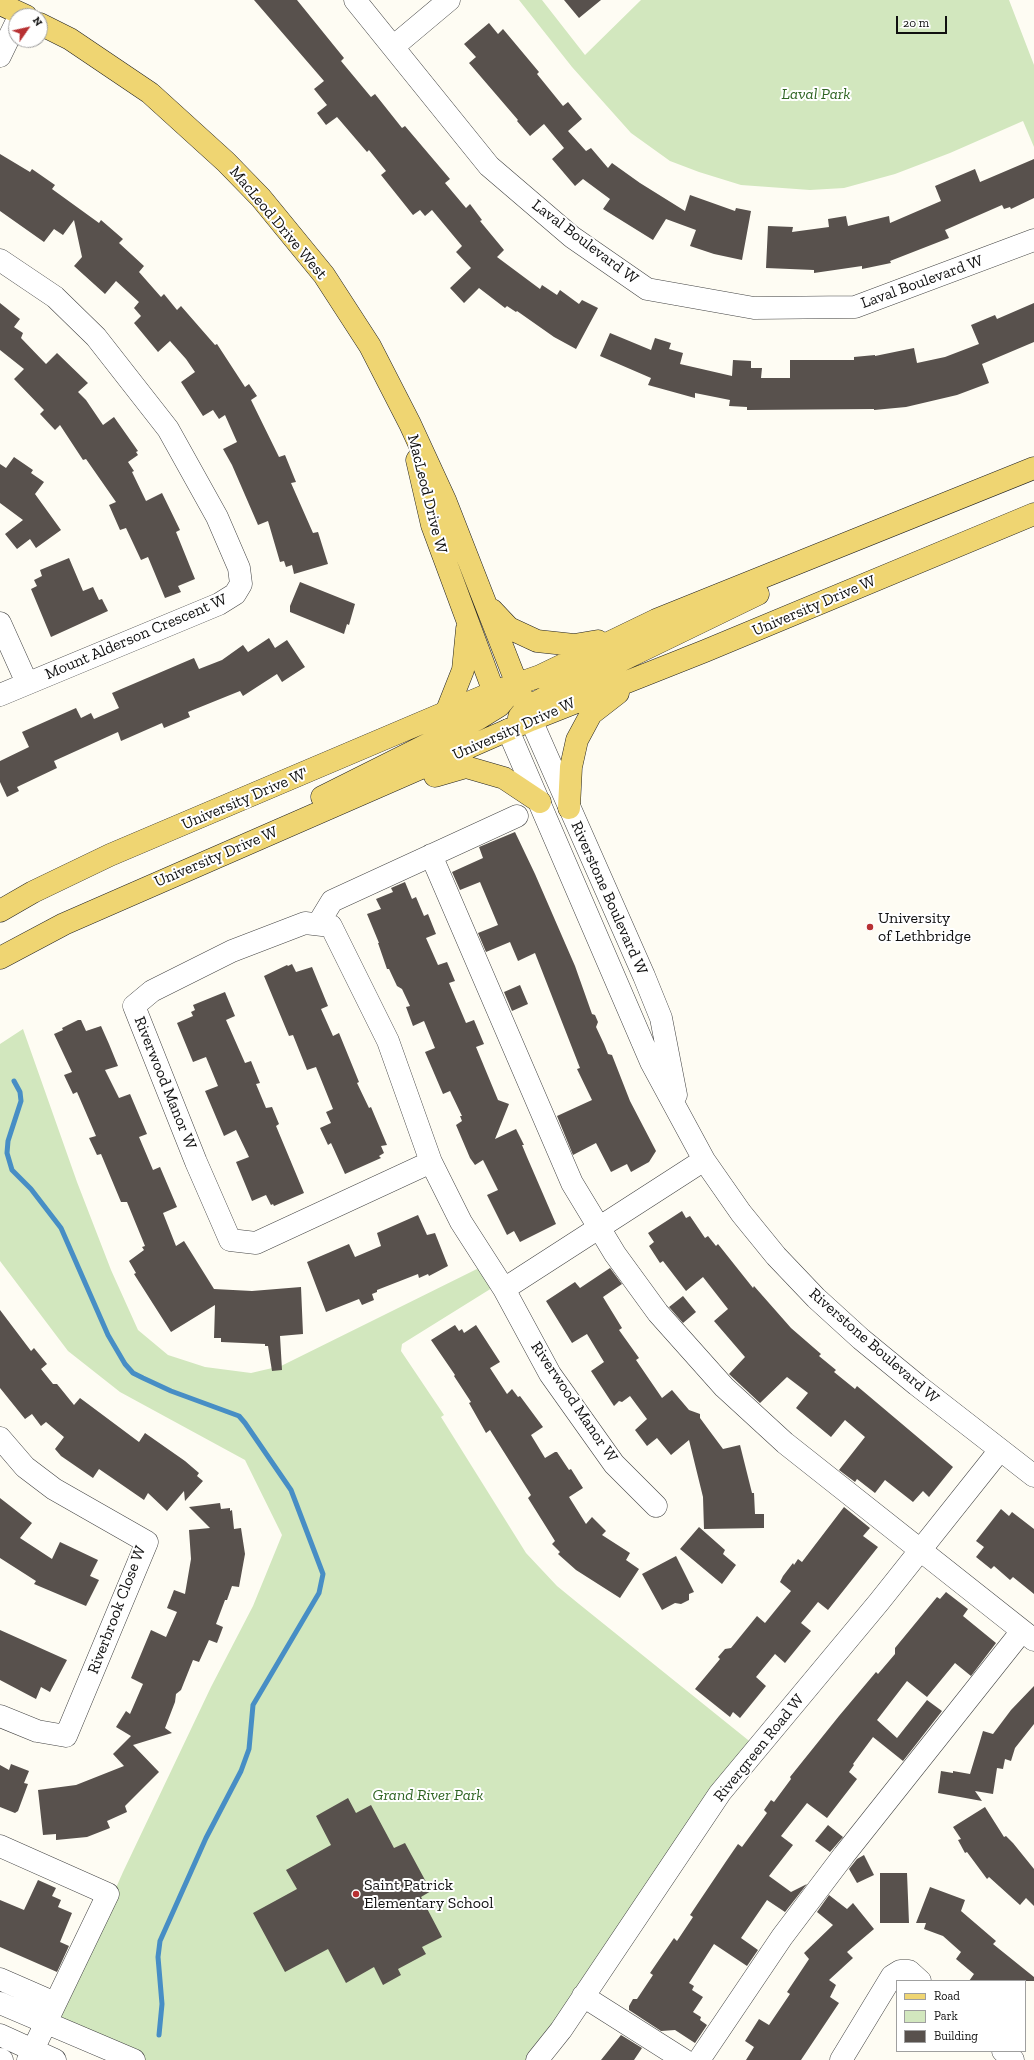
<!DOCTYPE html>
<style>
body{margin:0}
#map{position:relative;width:1034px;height:2060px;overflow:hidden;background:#fefcf3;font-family:"Zilla Slab",serif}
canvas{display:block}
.legend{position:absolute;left:896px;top:1980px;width:130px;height:72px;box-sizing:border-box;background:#fff;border:1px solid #9f9f9f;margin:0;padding:5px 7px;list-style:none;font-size:12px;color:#101010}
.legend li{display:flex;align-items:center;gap:8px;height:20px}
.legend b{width:20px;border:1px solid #9f9f9f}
.north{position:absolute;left:8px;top:8px;width:40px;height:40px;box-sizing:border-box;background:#fff;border:1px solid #9f9f9f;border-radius:50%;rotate:56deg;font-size:11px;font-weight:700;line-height:16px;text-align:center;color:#101010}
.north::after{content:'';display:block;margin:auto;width:14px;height:18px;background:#b73032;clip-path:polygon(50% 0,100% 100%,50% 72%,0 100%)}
.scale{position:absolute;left:896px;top:16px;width:51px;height:18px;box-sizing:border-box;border:2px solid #101010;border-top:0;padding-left:5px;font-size:12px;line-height:14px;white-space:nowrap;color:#101010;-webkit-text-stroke:3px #fff;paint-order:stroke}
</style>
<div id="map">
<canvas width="1034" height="2060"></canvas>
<ul class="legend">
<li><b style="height:5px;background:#efd572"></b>Road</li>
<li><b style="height:11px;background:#d2e7be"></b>Park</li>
<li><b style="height:11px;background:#58514d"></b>Building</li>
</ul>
<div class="north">N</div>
<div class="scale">20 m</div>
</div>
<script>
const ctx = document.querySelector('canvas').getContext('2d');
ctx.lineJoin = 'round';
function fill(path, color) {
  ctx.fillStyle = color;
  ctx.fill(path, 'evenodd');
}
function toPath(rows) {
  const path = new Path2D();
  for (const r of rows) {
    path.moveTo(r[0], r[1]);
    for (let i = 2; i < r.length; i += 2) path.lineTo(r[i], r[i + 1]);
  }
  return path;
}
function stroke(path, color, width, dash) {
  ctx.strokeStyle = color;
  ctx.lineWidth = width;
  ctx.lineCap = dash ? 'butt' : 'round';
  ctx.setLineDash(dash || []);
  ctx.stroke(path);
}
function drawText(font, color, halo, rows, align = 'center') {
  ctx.font = font + ' "Zilla Slab",serif';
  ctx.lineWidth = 4;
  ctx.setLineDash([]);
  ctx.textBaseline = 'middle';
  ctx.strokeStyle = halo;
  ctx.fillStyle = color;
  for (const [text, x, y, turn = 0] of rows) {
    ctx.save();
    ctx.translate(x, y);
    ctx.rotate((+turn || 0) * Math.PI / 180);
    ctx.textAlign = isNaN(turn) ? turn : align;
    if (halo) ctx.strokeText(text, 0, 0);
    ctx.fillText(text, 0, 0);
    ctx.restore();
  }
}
fill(toPath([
 [519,0,542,0,585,55,641,0,1009,0,1034,65,1034,147,1023,121,950,153,895,174,844,188,810,190,741,185,699,172,670,161,631,133,572,67],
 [23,1029,77,1182,111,1270,138,1330,168,1355,205,1367,251,1373,281,1366,487,1264,500,1283,402,1344,401,1351,444,1415,441,1417,526,1553,557,1586,579,1604,758,1748,537,2060,134,2060,54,2027,123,1872,211,1687,253,1606,282,1535,245,1460,120,1392,68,1351,0,1261,0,1044]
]), '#d2e7be');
stroke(toPath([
 [14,1081,20,1092,21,1101,8,1141,7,1153,12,1170,31,1189,61,1228,108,1335,125,1364,133,1373,143,1378,171,1391,239,1416,245,1423,291,1490,323,1574,319,1593,253,1705,249,1749,241,1771,206,1838,160,1941,158,1957,162,2004,159,2035]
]), '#478ec5', 5);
fill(toPath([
 [254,0,297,0,344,58,341,61,371,97,375,94,402,128,405,126,450,179,445,183,466,208,470,204,482,220,480,221,504,250,497,257,540,289,542,285,557,295,560,290,579,304,582,300,598,308,576,349,554,337,517,311,516,312,507,306,505,308,479,288,464,303,450,288,471,268,456,252,462,246,432,210,425,216,420,210,413,215,381,175,386,171,369,150,367,152,337,117,326,125,317,113,327,105,314,89,324,81],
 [564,0,601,0,579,18],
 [489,23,498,34,503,29,539,72,537,74,563,106,568,102,582,119,568,131,586,151,591,148,608,168,612,163,640,183,685,211,690,195,735,211,736,208,751,211,742,260,714,254,690,246,696,230,666,219,653,240,603,209,610,199,583,179,575,186,552,159,564,148,544,124,530,136,517,121,518,120,469,63,476,57,464,44],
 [0,154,30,172,32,169,55,185,52,189,99,223,101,220,123,239,119,243,144,266,139,272,161,297,164,294,177,310,181,306,215,345,217,344,245,387,249,384,257,396,251,400,279,457,285,455,296,482,291,483,313,533,318,532,328,564,294,574,292,565,286,567,284,561,280,562,268,521,258,525,232,465,223,449,237,442,225,415,219,419,213,410,203,416,181,382,195,372,186,359,170,341,158,352,134,323,141,316,134,308,139,302,116,281,105,294,74,266,82,257,74,220,63,235,54,229,44,242,0,211],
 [1034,159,1034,198,1011,209,1010,207,1004,209,1002,205,945,230,949,238,890,261,891,263,862,269,862,266,814,273,814,270,766,268,768,226,793,227,792,232,829,227,828,219,846,216,848,226,889,216,890,223,941,201,935,186,975,169,980,182],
 [0,303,20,319,14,327,23,333,21,338,46,364,57,353,88,383,78,392,86,400,103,425,114,417,138,451,136,452,138,455,128,462,134,471,132,472,146,501,162,493,180,530,176,532,195,579,178,586,181,592,165,598,148,557,141,560,126,528,120,530,109,505,116,502,86,459,83,460,60,425,55,430,40,414,44,410,14,379,24,369,0,350],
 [1034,303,1034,342,982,364,989,383,957,395,906,407,874,410,874,409,747,410,747,407,729,406,730,400,695,393,695,398,648,385,651,378,600,356,610,333,651,350,655,338,671,343,669,349,683,353,680,364,732,376,733,360,751,361,751,368,762,368,761,378,790,378,790,360,854,360,854,357,875,355,875,356,914,348,917,363,945,357,979,344,971,325,995,315,997,319],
 [14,457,33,470,31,473,44,482,35,494,61,530,36,548,30,539,17,549,5,534,23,520,0,503,0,464,6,468],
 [69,558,83,591,93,587,99,600,102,599,108,611,51,637,31,589,37,586,34,580,42,576,40,570],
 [300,582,355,604,349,625,347,624,344,634,290,612,290,606],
 [269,638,275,648,287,640,305,667,282,682,277,674,243,696,240,691,188,712,190,717,164,728,162,723,121,741,118,732,54,761,57,768,17,787,19,791,7,797,0,782,0,761,29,747,22,732,76,708,81,718,91,713,94,719,119,708,112,693,194,658,199,669,222,660,243,645,248,652],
 [515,832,535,874,575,966,592,1014,595,1015,598,1022,596,1027,604,1044,608,1054,612,1055,630,1101,656,1151,649,1162,631,1172,627,1164,611,1172,596,1143,573,1155,557,1116,592,1100,577,1069,580,1068,535,953,518,961,510,942,486,952,478,933,498,925,480,882,460,890,452,872,483,858,479,847],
 [405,882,412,899,416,897,424,916,428,914,436,934,426,938,438,965,447,962,455,981,449,983,466,1023,474,1020,484,1044,476,1047,498,1100,509,1104,495,1139,516,1129,524,1145,522,1145,527,1157,556,1224,520,1242,514,1231,507,1235,487,1195,498,1190,483,1160,475,1165,470,1158,456,1125,462,1121,460,1116,462,1116,450,1091,443,1094,425,1052,435,1048,424,1021,413,1026,406,1007,410,1006,402,989,397,986,389,969,387,969,378,943,379,943,367,914,381,909,376,899,393,892,391,888],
 [292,964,296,972,312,967,328,1006,321,1009,333,1036,339,1033,359,1082,357,1083,369,1108,371,1107,387,1145,381,1146,384,1153,379,1156,381,1158,345,1174,331,1143,328,1145,320,1128,331,1123,326,1112,333,1109,316,1067,307,1070,293,1035,289,1036,264,976,287,965,288,966],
 [520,985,528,1004,512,1011,504,992],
 [225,992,235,1016,226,1020,245,1063,251,1061,260,1083,256,1084,266,1108,272,1107,279,1124,276,1126,304,1193,274,1206,273,1204,271,1205,266,1195,252,1201,236,1162,249,1157,236,1130,224,1136,205,1091,218,1086,206,1057,193,1062,177,1023,193,1016,191,1012,195,1010,193,1005],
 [78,1020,81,1020,86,1031,101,1026,109,1044,118,1066,105,1070,119,1098,130,1094,147,1134,139,1137,153,1170,160,1167,177,1207,163,1213,176,1246,184,1241,214,1289,252,1291,301,1287,303,1334,280,1336,282,1370,272,1371,268,1346,265,1346,265,1344,221,1342,221,1338,214,1338,215,1305,171,1332,134,1274,136,1273,129,1261,144,1250,142,1247,145,1246,127,1202,121,1202,101,1154,97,1155,89,1138,96,1136,77,1092,73,1094,64,1075,72,1072,54,1034,63,1030,62,1028],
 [682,1211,686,1218,690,1216,705,1238,708,1236,716,1246,718,1244,753,1288,754,1286,791,1328,821,1354,819,1356,836,1370,834,1372,855,1389,857,1386,953,1467,929,1497,923,1491,913,1502,885,1480,875,1493,857,1479,855,1482,839,1470,865,1437,845,1420,831,1437,796,1408,808,1393,787,1377,760,1403,729,1374,745,1357,714,1321,728,1309,703,1277,686,1291,663,1261,660,1263,649,1246,654,1242,648,1233],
 [418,1215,427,1235,435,1233,448,1266,429,1276,428,1274,419,1278,418,1274,377,1290,377,1292,372,1294,374,1300,362,1305,359,1299,326,1312,307,1262,349,1244,355,1257,381,1246,377,1233],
 [610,1268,622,1284,603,1297,622,1328,619,1330,639,1358,636,1360,662,1398,672,1390,689,1410,700,1414,700,1418,723,1449,740,1445,752,1493,754,1493,755,1514,764,1514,764,1528,704,1529,703,1497,689,1440,671,1455,657,1438,647,1446,635,1430,647,1419,630,1396,622,1402,619,1401,614,1406,591,1371,604,1362,587,1334,572,1343,546,1301,575,1282,580,1288],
 [683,1296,696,1312,683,1323,669,1307],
 [0,1310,31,1351,34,1348,47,1364,41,1369,53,1384,57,1384,74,1405,80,1398,139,1442,145,1433,185,1461,199,1473,197,1476,203,1481,185,1501,184,1491,167,1511,148,1493,144,1500,99,1469,93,1478,61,1456,55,1449,64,1437,46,1422,41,1426,32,1414,25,1419,0,1388],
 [455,1325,459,1331,462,1329,464,1333,476,1325,500,1362,490,1368,507,1394,512,1389,518,1397,520,1396,543,1427,531,1435,545,1458,555,1452,557,1452,569,1470,571,1469,583,1488,569,1497,586,1524,592,1517,606,1531,602,1535,630,1553,626,1560,639,1569,620,1598,576,1570,558,1554,560,1552,552,1544,555,1541,528,1498,531,1495,490,1430,486,1433,469,1403,471,1402,454,1376,455,1375,431,1340],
 [0,1498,32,1523,20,1538,52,1559,60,1542,98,1560,90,1576,99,1580,86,1606,34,1584,36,1581,0,1558],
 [220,1503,221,1509,230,1508,230,1511,232,1510,234,1529,241,1528,245,1554,239,1587,232,1586,227,1600,225,1600,216,1624,223,1627,217,1643,209,1640,199,1662,193,1660,181,1690,176,1694,175,1702,165,1728,172,1733,133,1745,159,1772,125,1806,127,1812,107,1821,110,1828,87,1837,56,1840,56,1834,43,1835,38,1790,76,1785,124,1766,113,1754,131,1736,116,1727,126,1711,130,1714,143,1684,131,1678,151,1630,166,1637,177,1612,167,1608,174,1590,185,1594,191,1559,189,1530,210,1528,189,1507],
 [844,1507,870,1528,863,1536,878,1547,828,1610,818,1602,801,1623,811,1631,785,1663,775,1654,756,1677,766,1686,740,1718,733,1712,730,1717,695,1689,720,1659,718,1657,725,1649,731,1648,757,1616,765,1623,791,1591,780,1582,783,1576,793,1563,794,1565,798,1559,802,1562],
 [1001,1509,1009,1516,1012,1512,1034,1529,1034,1594,1013,1577,1010,1580,994,1566,991,1569,976,1557,984,1547,976,1541],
 [699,1527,725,1550,723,1554,736,1565,722,1584,680,1549],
 [676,1556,694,1592,689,1594,689,1600,681,1604,675,1603,662,1610,642,1574],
 [946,1592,968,1609,963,1616,996,1643,971,1676,955,1663,927,1697,907,1681,877,1720,897,1738,927,1700,942,1711,903,1761,873,1737,853,1764,854,1765,849,1772,857,1779,827,1818,807,1803,781,1836,793,1845,769,1876,791,1892,807,1884,785,1912,767,1900,741,1938,758,1950,747,1966,714,1944,689,1983,694,1986,692,1990,703,1997,693,2012,701,2017,700,2020,707,2025,695,2043,675,2030,661,2031,629,2010,629,2006,633,1999,637,1999,653,1975,650,1973,674,1938,677,1941,693,1917,690,1915,727,1860,738,1844,742,1847,767,1813,764,1810,771,1800,774,1802,791,1779,790,1777,839,1716,876,1672,878,1674,895,1654,895,1648,937,1597,940,1599],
 [0,1630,67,1660,50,1692,41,1687,36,1699,0,1680],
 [1034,1686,1034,1724,1015,1748,1011,1761,1005,1759,1003,1769,997,1768,993,1794,975,1791,982,1801,938,1793,941,1771,953,1773,953,1771,970,1774,983,1731,993,1734,1011,1710],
 [11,1764,29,1771,24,1783,28,1784,18,1811,15,1813,0,1807,0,1765,9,1770],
 [348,1798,356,1813,371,1805,394,1848,405,1843,431,1891,421,1897,442,1937,422,1947,426,1954,398,1969,401,1975,383,1985,374,1967,346,1983,328,1949,285,1972,253,1913,297,1889,286,1870,331,1845,316,1816],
 [985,1807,1004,1837,1006,1836,1013,1843,1034,1869,1034,1906,1026,1898,1020,1905,989,1877,987,1879,967,1852,965,1853,958,1840,961,1839,953,1827],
 [828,1825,843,1837,830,1852,815,1841],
 [864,1855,874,1875,857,1883,849,1869,857,1859],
 [880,1873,907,1873,909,1923,880,1923],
 [38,1880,56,1888,52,1896,61,1900,58,1907,72,1913,60,1942,69,1946,57,1972,0,1947,0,1900,24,1910],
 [930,1887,965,1900,961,1911,996,1941,993,1944,1034,1977,1034,1981,969,1981,974,1974,956,1959,961,1952,943,1936,924,1929,926,1923,916,1923],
 [829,1895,847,1909,853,1903,874,1929,847,1952,853,1958,829,1980,836,1985,830,1997,839,2003,801,2060,746,2060,754,2047,745,2041,759,2019,769,2025,790,1994,787,1992,809,1959,804,1953,833,1925,817,1912],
 [621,2035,642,2048,634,2060,601,2060]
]), '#58514d');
const minor = toPath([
 [355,0,489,166,572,237,647,289,754,308,855,307,1034,240],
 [393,47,449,0],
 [0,56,16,23],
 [0,260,55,297,96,337,168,429,217,517,239,568,241,584,235,594,219,604,0,695],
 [0,623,27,683],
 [531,720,644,976,661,1018,676,1095],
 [508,730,651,1062,704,1160,741,1213,776,1256,816,1298,861,1339,917,1385,1034,1476],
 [431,855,572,1183,615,1254,658,1313,724,1387,785,1443,1034,1640],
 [318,924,332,901,517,816],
 [431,1162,256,1243,230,1240,196,1162,134,1006,152,991,232,951,305,923,331,926,388,1041,431,1162,461,1222,504,1289,550,1374,614,1464,656,1506],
 [504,1289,704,1160],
 [0,1438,25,1467,54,1489,147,1542,66,1736,37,1731,0,1716],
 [0,1846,108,1894,28,2060],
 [0,1979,55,2003],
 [583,1996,684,2060],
 [0,2003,134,2060],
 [0,2035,55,2060],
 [1003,2051,1013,2060],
 [0,2059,2,2060],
 [537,2060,561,2030,720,1793,879,1602,1000,1450],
 [699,2060,782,1937,844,1855,1022,1631],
 [841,2060,892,1976,900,1971,909,1971,920,1981]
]);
const major = toPath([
 [0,4,26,16],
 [40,24,70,39,150,93,226,162,261,198,324,275,370,346,410,424,445,500,531,720],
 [417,460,432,525,499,706],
 [492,610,509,628,537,641,574,645,598,641],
 [446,713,463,670,467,629],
 [519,717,526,708,548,696,758,594],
 [435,776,466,767,504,778,540,802],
 [322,797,478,719,499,706,514,688],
 [569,808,571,767,577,740,591,714,618,693],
 [0,911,33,892,110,855,494,692,540,676,656,620,1034,468],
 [0,958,64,924,531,720,705,651,1034,514]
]);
stroke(minor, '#434343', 23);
stroke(major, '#212121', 23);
stroke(minor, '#fff', 22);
stroke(major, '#efd572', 22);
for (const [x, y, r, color] of [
 [870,927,4,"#b73032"],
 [356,1894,4,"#b73032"]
]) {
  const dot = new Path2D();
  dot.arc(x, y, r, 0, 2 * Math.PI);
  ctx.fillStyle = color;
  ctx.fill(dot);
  stroke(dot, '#fff', 1.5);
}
drawText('italic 16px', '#2f6423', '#fff', [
 ["Laval Park",816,94],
 ["Grand River Park",428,1795]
]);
drawText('16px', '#101010', '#fff', [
 ["MacLeod Drive West",278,223,50],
 ["Laval Boulevard W",585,242,37],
 ["Laval Boulevard W",922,282,-20],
 ["MacLeod Drive W",427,494,76],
 ["University Drive W",814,606,-23],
 ["Mount Alderson Crescent W",136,637,-23],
 ["University Drive W",514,729,-24],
 ["University Drive W'",245,799,-23],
 ["University Drive W",216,857,-23],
 ["Riverstone Boulevard W",609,898,66],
 ["Riverwood Manor W",165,1083,68],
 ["Riverstone Boulevard W",874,1346,41],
 ["Riverwood Manor W",574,1402,56],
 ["Riverbrook Close W",117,1610,-69],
 ["Rivergreen Road W",759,1748,-51]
]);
drawText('16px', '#101010', '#fff', [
 ["University",878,918],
 ["of Lethbridge",878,936],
 ["Saint Patrick",364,1885],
 ["Elementary School",364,1903]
], 'left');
</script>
